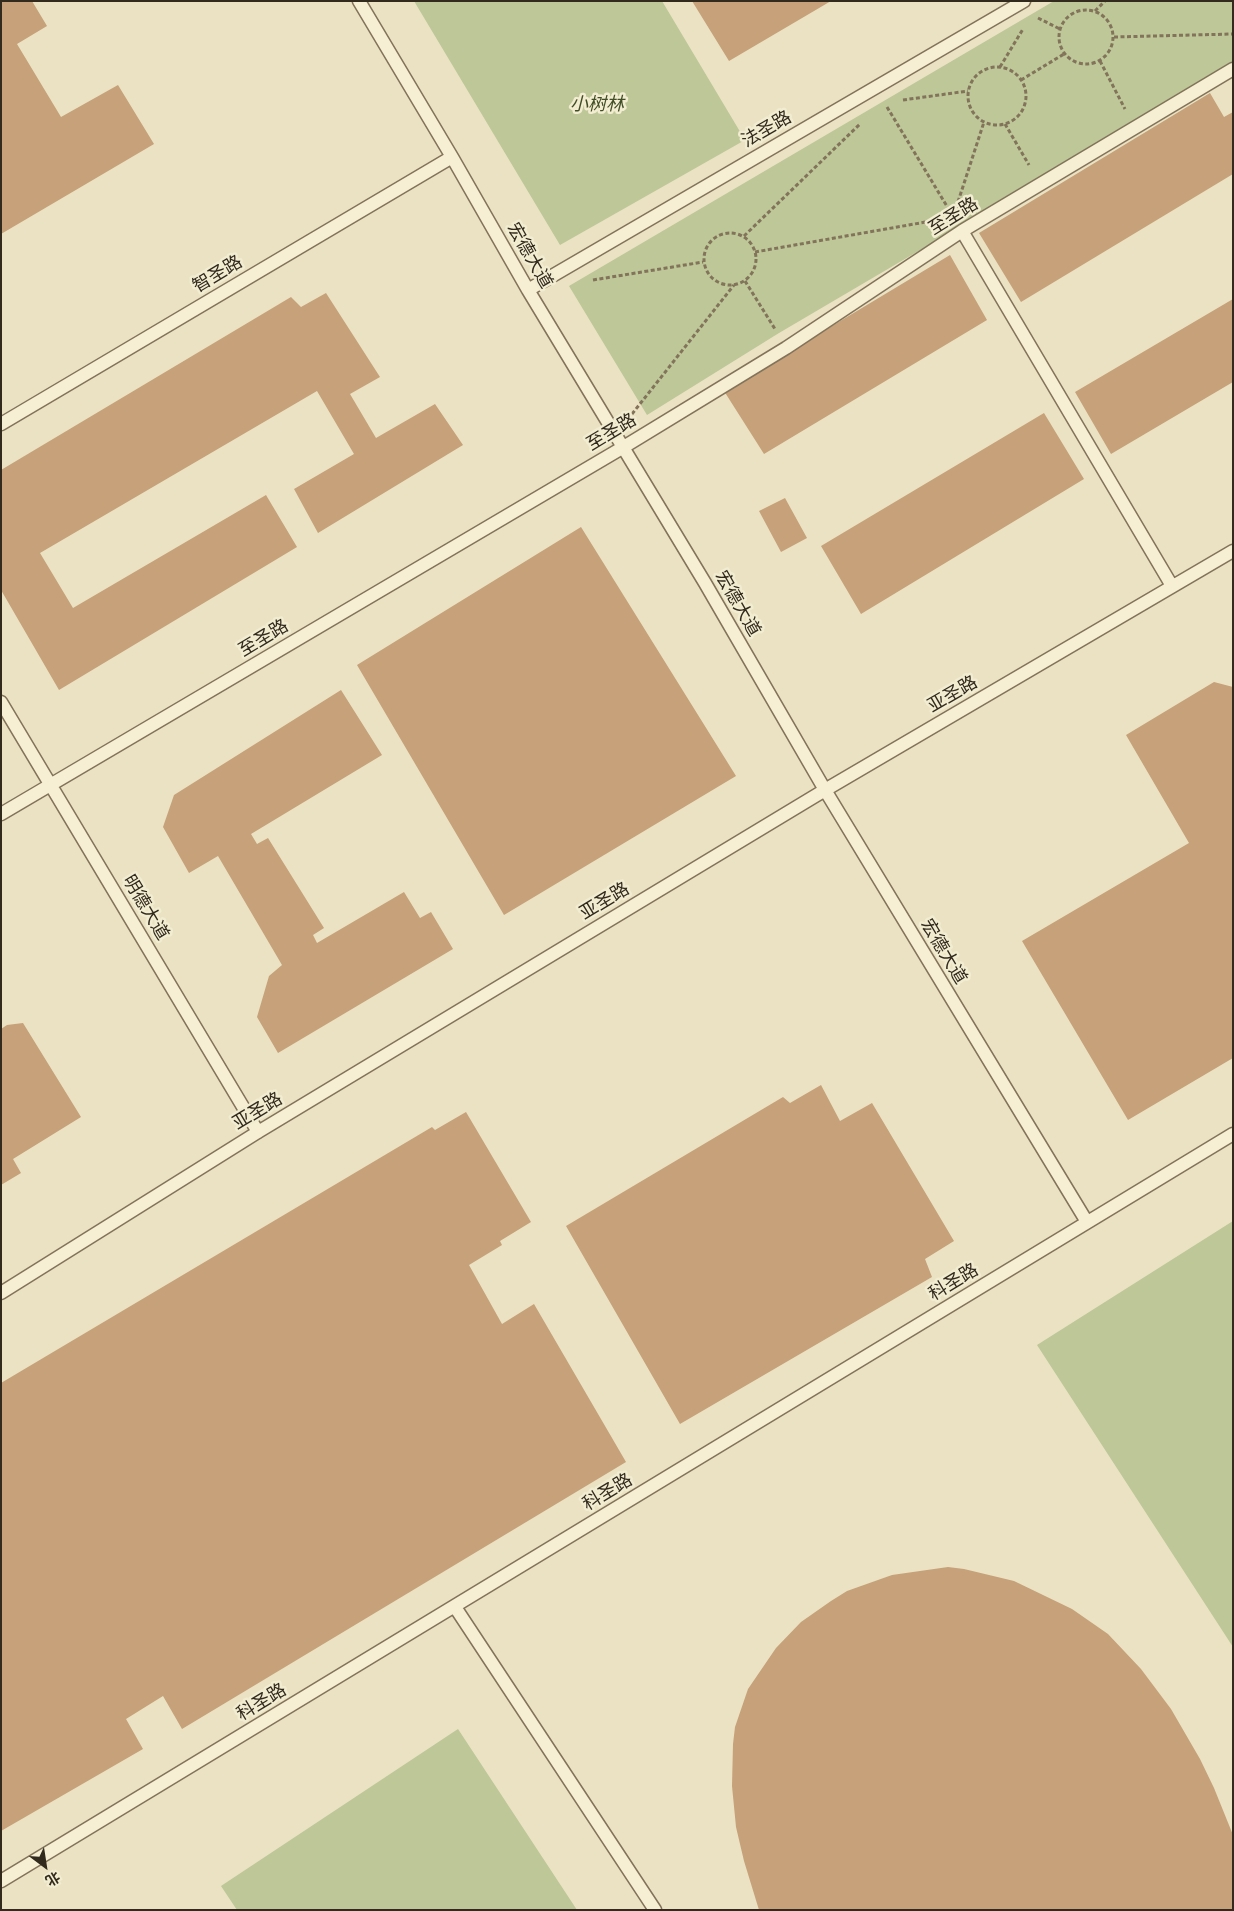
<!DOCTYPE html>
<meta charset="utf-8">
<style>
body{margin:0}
#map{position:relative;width:1234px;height:1911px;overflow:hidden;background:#eae2c2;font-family:"Source Serif 4","Noto Sans SC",serif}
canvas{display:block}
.frame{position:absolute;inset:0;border:2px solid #332a1e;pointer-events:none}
.north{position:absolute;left:20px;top:1841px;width:50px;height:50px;-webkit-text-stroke:4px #f2ecd1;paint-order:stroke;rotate:149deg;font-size:14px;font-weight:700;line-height:20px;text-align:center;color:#332a1e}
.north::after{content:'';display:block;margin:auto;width:18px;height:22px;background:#332a1e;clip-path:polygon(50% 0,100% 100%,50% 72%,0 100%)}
</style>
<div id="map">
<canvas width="1234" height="1911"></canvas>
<div class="frame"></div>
<div class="north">北</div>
</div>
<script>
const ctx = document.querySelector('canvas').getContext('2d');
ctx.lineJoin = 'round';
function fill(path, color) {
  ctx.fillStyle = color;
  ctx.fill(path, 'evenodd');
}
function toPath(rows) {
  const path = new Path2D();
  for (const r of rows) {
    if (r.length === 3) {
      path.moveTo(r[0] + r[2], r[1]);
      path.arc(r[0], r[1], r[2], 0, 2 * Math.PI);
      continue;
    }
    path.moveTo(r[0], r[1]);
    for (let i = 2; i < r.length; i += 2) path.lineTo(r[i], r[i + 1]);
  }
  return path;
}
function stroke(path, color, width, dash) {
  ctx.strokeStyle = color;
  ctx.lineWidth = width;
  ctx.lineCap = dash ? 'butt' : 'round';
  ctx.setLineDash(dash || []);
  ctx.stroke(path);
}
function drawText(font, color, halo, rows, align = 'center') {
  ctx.font = font + ' "Source Serif 4","Noto Sans SC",serif';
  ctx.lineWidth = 5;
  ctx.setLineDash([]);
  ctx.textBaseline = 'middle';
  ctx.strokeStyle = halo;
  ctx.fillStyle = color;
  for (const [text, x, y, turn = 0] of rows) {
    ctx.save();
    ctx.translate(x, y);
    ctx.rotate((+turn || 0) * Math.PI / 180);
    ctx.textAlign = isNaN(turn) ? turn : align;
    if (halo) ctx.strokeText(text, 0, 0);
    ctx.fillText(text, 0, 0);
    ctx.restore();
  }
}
fill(toPath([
 [414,1,662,1,745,140,560,245],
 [1054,1,1233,1,1233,66,779,333,647,415,569,286],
 [1233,1221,1233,1647,1037,1345],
 [458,1729,577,1910,237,1910,221,1886]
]), '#bdc797');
fill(toPath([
 [1,1,32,1,47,26,17,44,61,117,118,85,154,144,1,234],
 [692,1,831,1,729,61],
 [1210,93,1224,117,1233,112,1233,174,1021,302,979,233],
 [950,255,987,320,764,454,724,391],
 [326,293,380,377,350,394,376,438,435,404,463,445,318,533,294,489,354,454,317,391,40,553,73,608,266,495,297,547,59,690,1,590,1,470,291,297,301,307],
 [1233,299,1233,382,1111,454,1075,392],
 [1044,413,1084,479,861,614,821,546],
 [785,498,807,538,781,552,759,511],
 [581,527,736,776,504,915,357,665],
 [1214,682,1233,687,1233,1058,1128,1120,1022,941,1189,843,1126,735],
 [341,690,382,755,251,834,257,844,268,838,324,928,313,935,317,943,404,892,420,918,431,912,453,949,278,1053,257,1017,269,976,282,965,218,856,189,873,163,827,174,795],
 [23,1023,81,1117,13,1159,21,1173,1,1185,1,1029,7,1025],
 [821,1085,840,1121,872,1103,954,1241,925,1259,932,1277,680,1424,566,1226,783,1097,790,1103],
 [466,1112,531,1222,500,1241,502,1245,469,1265,502,1324,534,1304,626,1462,182,1729,163,1696,126,1719,143,1749,1,1831,1,1383,432,1127,435,1130],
 [948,1567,964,1569,1014,1581,1072,1609,1108,1634,1141,1669,1171,1709,1200,1759,1214,1788,1233,1835,1233,1910,759,1910,744,1861,736,1827,732,1786,733,1744,735,1727,748,1689,776,1648,801,1622,831,1601,847,1591,892,1575]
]), '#c6a17a');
const lane = toPath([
 [359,1,452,157,528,290,705,583,825,790,1087,1222],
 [962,231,1172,586],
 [528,290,1024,1],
 [1,424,452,157],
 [1,702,258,1132],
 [1,814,622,448,786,348,962,231,1233,69],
 [1,1293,258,1132,825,790,1233,551],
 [455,1607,655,1910],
 [1,1881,1233,1134]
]);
stroke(lane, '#82735a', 15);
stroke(toPath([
 [1086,37,27],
 [1095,11,1105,1],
 [1038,18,1060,29],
 [1114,37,1233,34],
 [1100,61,1125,109],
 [997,96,29],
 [1000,67,1023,29],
 [1021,80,1064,54],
 [903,100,968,91],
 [887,107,951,213],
 [1005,124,1029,165],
 [956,208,984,122],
 [730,259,26],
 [744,236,860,124],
 [755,252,937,220],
 [593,280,703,262],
 [745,281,775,329],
 [632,414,734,285]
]), '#82735a', 3, [4, 2.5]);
stroke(lane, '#f6efd4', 12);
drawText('italic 18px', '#404e26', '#f2ecd1', [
 ["小树林",597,105]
]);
drawText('18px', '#332a1e', '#f2ecd1', [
 ["法圣路",767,130,-30],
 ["至圣路",954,217,-32],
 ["宏德大道",529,256,60],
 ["智圣路",218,275,-31],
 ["至圣路",612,433,-31],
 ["宏德大道",737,604,60],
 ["至圣路",264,639,-31],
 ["亚圣路",953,695,-30],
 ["亚圣路",605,902,-31],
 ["明德大道",145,908,59],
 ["宏德大道",943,952,59],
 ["亚圣路",258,1112,-31],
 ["科圣路",954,1283,-31],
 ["科圣路",608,1493,-31],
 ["科圣路",262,1703,-31]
]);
</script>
